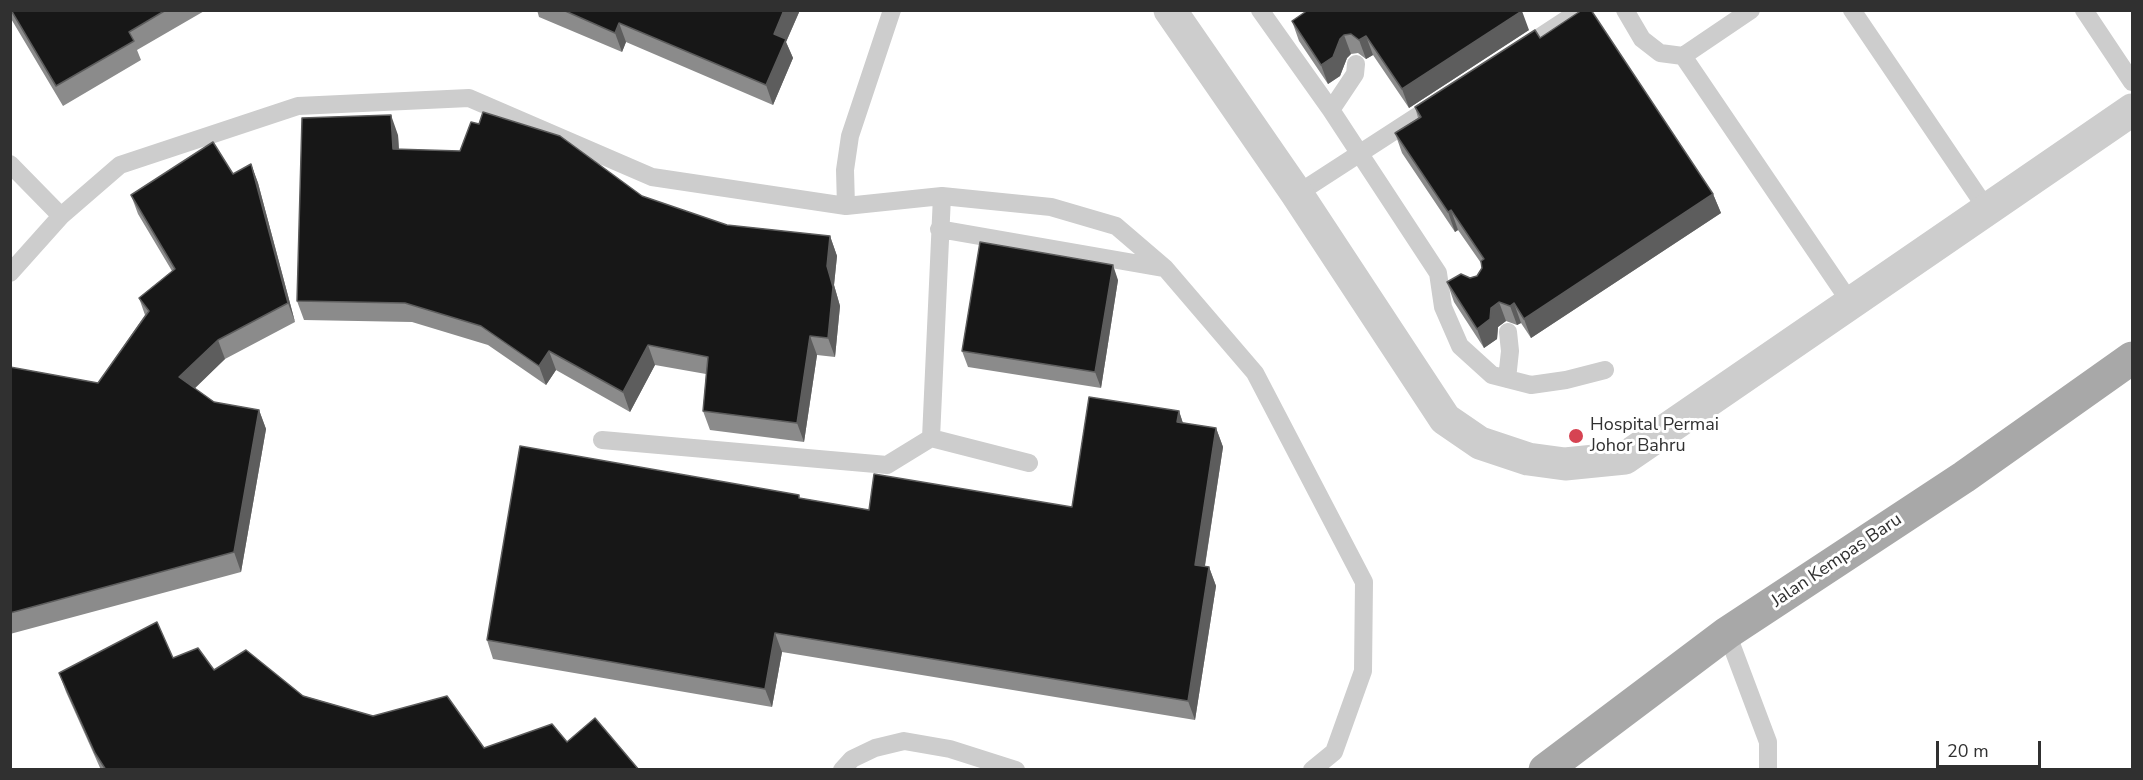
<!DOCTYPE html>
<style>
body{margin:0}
#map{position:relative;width:2143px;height:780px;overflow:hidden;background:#fff;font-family:"Nunito Sans",sans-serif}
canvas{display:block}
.frame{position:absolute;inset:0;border:12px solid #303030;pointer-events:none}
.scale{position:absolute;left:1936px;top:741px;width:105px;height:27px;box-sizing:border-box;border:3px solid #303030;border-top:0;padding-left:8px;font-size:18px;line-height:21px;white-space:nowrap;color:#303030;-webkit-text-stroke:4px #fff;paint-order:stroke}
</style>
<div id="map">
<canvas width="2143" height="780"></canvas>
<div class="frame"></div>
<div class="scale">20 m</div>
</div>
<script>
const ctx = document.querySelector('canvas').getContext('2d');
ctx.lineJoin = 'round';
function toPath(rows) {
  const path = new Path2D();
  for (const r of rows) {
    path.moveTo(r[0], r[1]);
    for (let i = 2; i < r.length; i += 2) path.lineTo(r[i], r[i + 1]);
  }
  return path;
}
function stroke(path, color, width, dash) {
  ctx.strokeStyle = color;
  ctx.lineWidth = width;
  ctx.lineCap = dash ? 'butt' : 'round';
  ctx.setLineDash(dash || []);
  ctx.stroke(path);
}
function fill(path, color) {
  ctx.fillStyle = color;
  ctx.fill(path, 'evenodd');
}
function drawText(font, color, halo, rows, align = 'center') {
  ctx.font = font + ' "Nunito Sans",sans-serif';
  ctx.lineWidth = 6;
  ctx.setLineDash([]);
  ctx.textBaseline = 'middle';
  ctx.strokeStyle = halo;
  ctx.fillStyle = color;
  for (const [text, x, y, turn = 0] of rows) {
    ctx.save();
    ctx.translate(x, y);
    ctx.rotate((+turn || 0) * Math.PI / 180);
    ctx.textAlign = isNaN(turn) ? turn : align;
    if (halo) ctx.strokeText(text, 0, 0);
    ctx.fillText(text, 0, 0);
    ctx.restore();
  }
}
stroke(toPath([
 [1260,10,1331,110,1438,273,1443,307,1460,346,1492,375,1531,385,1566,380,1605,370],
 [1625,10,1642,39,1660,53,1683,56,1751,10],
 [1852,10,1986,208],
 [2084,10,2132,82],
 [1520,50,1581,10],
 [1683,56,1850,302],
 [1331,110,1355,74,1356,64],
 [10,164,61,216],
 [1297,194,1436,104],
 [846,206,845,170,850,136,892,10],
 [939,229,1163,268],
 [10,273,61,216,120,165,298,106,469,98,652,177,846,206,942,196,1051,207,1116,226,1165,268,1255,373,1364,582,1363,671,1334,752,1312,770],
 [1507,379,1510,351,1508,332],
 [931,438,1029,463],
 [602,440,887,465,931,438,942,196],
 [1727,633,1768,742,1768,770],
 [842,770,852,759,875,748,904,741,950,749,1016,770]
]), '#cdcdcd', 18);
stroke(toPath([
 [1170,10,1297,194,1445,419,1480,443,1528,459,1565,464,1625,458,2132,110]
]), '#cdcdcd', 33);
stroke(toPath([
 [1545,770,1727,633,1964,477,2132,358]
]), '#a8a8a8', 33);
fill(toPath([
 [10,10,206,10,137,50,141,60,63,106,10,17],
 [537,10,800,10,786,42,793,58,773,105,626,42,622,52,539,17],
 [1292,21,1529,30,1409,108,1373,55,1366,59,1358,53,1351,54,1347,58,1340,76,1328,84,1299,41],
 [1540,38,1713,194,1721,213,1531,338,1521,323,1517,325,1506,321,1498,327,1497,339,1484,348,1454,302,1447,282,1477,276,1482,268,1481,263,1458,230,1455,232,1402,153,1395,133,1418,118,1415,107],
 [398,135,399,150,642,196,727,225,830,236,837,256,834,285,840,306,835,357,817,355,804,442,710,430,703,411,706,374,655,365,630,412,556,370,546,385,488,345,412,322,304,320,297,301],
 [251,164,258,183,295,322,225,359,194,388,214,402,259,410,266,429,241,572,10,634,10,367,98,383,145,315,139,298,172,271,138,214,131,195,233,174],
 [1118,280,1101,388,968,367,962,351],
 [1179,411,1183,423,1216,428,1223,447,1205,566,1209,567,1216,586,1195,720,782,652,772,707,493,659,487,640,800,498,869,510,1072,507],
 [173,658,484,748,639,770,101,770,66,692,59,673]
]), '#8b8b8b');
fill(toPath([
 [784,10,800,10,786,42,793,58,773,105,766,85,774,34],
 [1522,11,1529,30,1409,108,1402,89],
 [619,23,626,42,622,52,615,33],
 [1344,35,1351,54,1347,58,1340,76,1328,84,1321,65,1340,39],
 [1366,36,1373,55,1366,59,1359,40],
 [391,115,398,135,400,169,393,149],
 [251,164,258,183,295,322,288,303],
 [1713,194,1721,213,1531,338,1524,319],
 [1451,210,1458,230,1455,232,1448,212],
 [830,236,837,256,834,285,840,306,835,357,828,338,827,266],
 [1113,265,1118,280,1101,388,1095,372],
 [1499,302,1506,321,1498,327,1497,339,1484,348,1477,329,1491,308],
 [1514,303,1521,323,1517,325,1510,306],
 [810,336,817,355,804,442,797,423],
 [218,340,225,359,186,397,179,377],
 [648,345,655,365,630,412,623,392],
 [549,351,556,370,546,385,539,366],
 [259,410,266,429,241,572,234,552],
 [1179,411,1185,430,1177,422],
 [1216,428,1223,447,1202,584,1195,565],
 [1209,567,1216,586,1195,720,1188,701],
 [775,633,782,652,772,707,765,689]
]), '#5d5d5d');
const building = toPath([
 [11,10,166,10,129,32,134,41,56,86,11,10],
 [563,10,784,10,774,34,786,39,766,85,619,23,615,33,563,10],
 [1308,10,1522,10,1522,11,1402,89,1366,36,1359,40,1351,34,1344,35,1340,39,1333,57,1321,65,1292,21,1308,10],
 [1582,10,1591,10,1713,194,1524,319,1514,303,1510,306,1499,302,1491,308,1490,319,1477,329,1447,282,1461,274,1470,278,1477,276,1482,268,1481,261,1484,259,1451,210,1448,212,1395,133,1421,117,1415,107,1535,30,1540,38,1582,10],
 [483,112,560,136,642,196,727,225,830,236,827,266,833,287,828,338,810,336,797,423,703,411,708,357,648,345,623,392,549,351,539,366,481,326,405,303,297,301,302,118,391,115,393,149,460,151,471,122,479,124,483,112],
 [213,142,233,174,251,164,288,303,218,340,179,377,214,402,259,410,234,552,10,613,10,367,98,383,149,311,139,298,175,269,131,195,213,142],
 [980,242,1113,265,1095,372,962,351,980,242],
 [1089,397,1179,411,1177,422,1216,428,1195,565,1209,567,1188,701,775,633,765,689,487,640,520,446,799,495,799,498,869,510,874,474,1072,507,1089,397],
 [157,622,173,658,198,648,214,670,246,650,303,696,373,716,447,696,484,748,552,724,567,742,595,718,639,770,106,770,95,753,59,673,157,622]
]);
fill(building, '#171717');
stroke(building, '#5d5d5d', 1.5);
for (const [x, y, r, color] of [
 [1576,436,8,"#d64352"]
]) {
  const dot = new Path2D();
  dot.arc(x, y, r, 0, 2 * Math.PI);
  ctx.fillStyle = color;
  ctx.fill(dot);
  stroke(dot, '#fff', 2);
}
drawText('18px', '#303030', '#fff', [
 ["Hospital Permai",1590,426],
 ["Johor Bahru",1590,447]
], 'left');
drawText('18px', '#303030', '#fff', [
 ["Jalan Kempas Baru",1837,561,-34]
]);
</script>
